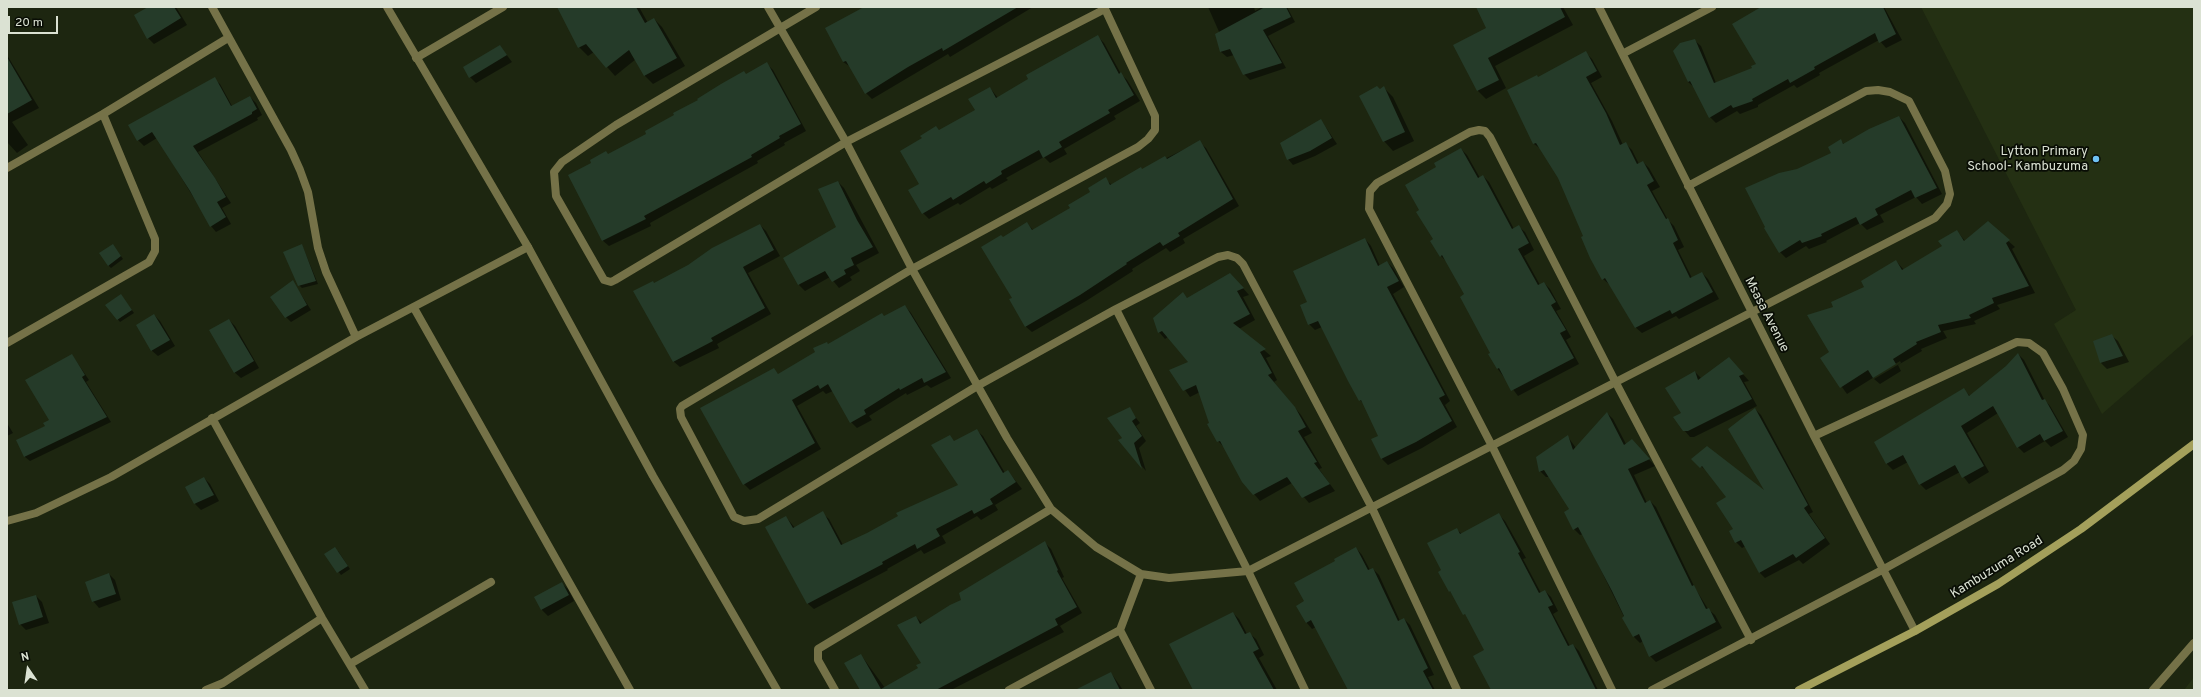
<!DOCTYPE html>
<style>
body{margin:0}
#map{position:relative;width:2201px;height:697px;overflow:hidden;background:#1d2610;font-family:Overpass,sans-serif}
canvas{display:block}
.frame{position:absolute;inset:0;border:8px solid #dbe2d3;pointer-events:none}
.north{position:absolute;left:8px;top:649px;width:40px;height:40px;-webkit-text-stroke:3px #090d05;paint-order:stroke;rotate:347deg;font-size:11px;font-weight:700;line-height:16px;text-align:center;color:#dbe2d3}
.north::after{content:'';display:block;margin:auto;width:14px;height:18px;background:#dbe2d3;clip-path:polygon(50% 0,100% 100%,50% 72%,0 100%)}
.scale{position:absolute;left:8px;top:16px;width:50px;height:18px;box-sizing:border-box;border:2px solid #dbe2d3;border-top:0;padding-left:5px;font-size:12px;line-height:14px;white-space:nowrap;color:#dbe2d3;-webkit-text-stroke:3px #090d05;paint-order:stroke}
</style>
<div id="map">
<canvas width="2201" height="697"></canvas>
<div class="frame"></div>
<div class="north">N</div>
<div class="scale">20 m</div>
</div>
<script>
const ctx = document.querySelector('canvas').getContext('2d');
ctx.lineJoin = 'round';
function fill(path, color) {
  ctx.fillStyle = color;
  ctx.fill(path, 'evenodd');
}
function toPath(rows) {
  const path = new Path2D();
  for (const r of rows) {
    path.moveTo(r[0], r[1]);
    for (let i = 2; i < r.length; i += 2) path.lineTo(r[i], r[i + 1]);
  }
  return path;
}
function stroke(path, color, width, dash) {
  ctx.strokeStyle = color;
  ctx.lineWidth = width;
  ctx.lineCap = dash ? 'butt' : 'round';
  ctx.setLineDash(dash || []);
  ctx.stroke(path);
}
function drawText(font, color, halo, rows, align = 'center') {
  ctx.font = font + ' Overpass,sans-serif';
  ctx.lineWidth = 3.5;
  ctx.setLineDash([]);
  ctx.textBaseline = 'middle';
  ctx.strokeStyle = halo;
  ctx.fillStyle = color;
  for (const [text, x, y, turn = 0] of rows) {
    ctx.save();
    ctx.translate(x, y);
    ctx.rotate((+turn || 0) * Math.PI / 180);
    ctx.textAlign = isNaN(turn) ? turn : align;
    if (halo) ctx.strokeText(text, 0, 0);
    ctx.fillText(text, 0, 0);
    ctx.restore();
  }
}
fill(toPath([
 [1921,7,2194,7,2194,334,2102,414,2054,324,2076,310],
 [2194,677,2194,690,2184,690]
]), '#243013');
fill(toPath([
 [150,7,176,7,187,25,154,44,148,38],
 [567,7,639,7,648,23,654,19,662,27,685,66,653,84,645,76,636,59,615,76,594,52,588,56,579,47],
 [867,7,1033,7,950,57,948,54,872,99,866,93,851,67,843,62],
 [1208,7,1254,7,1255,11,1262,7,1287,7,1295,22,1268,36,1286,68,1250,80,1244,74,1234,55,1227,57,1221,52,1216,35,1220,34],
 [1478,7,1563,7,1573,25,1495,66,1506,88,1486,99,1478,91,1488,28],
 [1764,7,1884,7,1902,40,1886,48,1879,40,1819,73,1820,75,1797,88,1794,85,1758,105,1758,107,1740,114,1737,111,1716,123,1710,117,1695,88,1688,82,1694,40,1701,46,1716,83,1754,69,1758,64],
 [1098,37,1104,43,1121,74,1127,80,1140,101,1114,116,1116,119,1064,149,1067,154,1050,163,1044,157,1006,178,1008,180,992,189,990,187,960,205,958,203,929,219,923,213,920,184,923,139,936,127,940,131,976,111,990,88,998,98],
 [500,46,512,62,476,83,470,77],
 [1586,53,1592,59,1602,77,1591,83,1612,121,1623,145,1625,143,1632,150,1639,164,1643,162,1649,168,1660,187,1652,191,1668,220,1674,226,1684,247,1678,250,1692,278,1702,273,1708,279,1719,299,1679,319,1676,316,1642,333,1635,327,1610,285,1603,279,1559,178,1541,149,1534,144,1538,78],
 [7,55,39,108,12,122,28,145,17,153,7,142],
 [767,64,773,70,806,131,784,143,785,145,757,161,758,163,650,223,651,226,609,246,602,240,609,155,648,135,699,100],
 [214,79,220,84,232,106,250,97,256,103,262,115,257,118,258,120,198,152,231,203,222,208,231,224,216,232,211,226,157,138,144,146,138,140],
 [1384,88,1393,97,1414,141,1393,151,1384,141,1380,90],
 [1899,117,1905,123,1942,194,1922,204,1916,197,1880,215,1884,222,1867,230,1860,223,1826,241,1827,242,1809,249,1806,246,1786,258,1780,252,1797,170,1833,154,1841,141,1844,144],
 [1321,120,1337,144,1315,156,1293,165,1288,159],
 [1199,142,1206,148,1239,206,1183,239,1185,243,1170,252,1166,248,1132,269,1133,271,1086,301,1032,332,1025,326,1013,298,1003,238,1027,223,1033,230,1072,209,1105,179,1112,185],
 [1461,149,1467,155,1480,178,1483,176,1489,182,1514,229,1518,226,1525,232,1534,250,1524,256,1540,285,1544,283,1550,289,1561,309,1556,311,1571,337,1566,340,1579,364,1518,396,1497,368,1466,295,1447,262,1441,256,1421,210,1438,168],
 [838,182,844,188,879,253,856,265,860,271,850,277,852,280,839,288,830,277,805,291,799,285,837,228],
 [1988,223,2015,247,2012,249,2035,293,1997,305,2000,309,1974,321,1976,324,1943,331,1947,338,1921,349,1922,351,1898,365,1901,371,1880,384,1874,379,1901,363,1900,361,1847,394,1821,358,1830,353,1835,307,1865,287,1896,261,1904,270,1943,247,1957,231,1965,241],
 [760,225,766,231,780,256,748,273,771,314,717,344,719,348,680,367,673,361],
 [1365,239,1371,246,1380,266,1387,262,1393,268,1404,287,1393,294,1450,401,1445,405,1457,427,1422,448,1388,465,1382,459,1373,439,1379,436,1365,405,1360,400,1322,327,1315,330,1309,324,1309,303],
 [302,245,318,284,302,288,299,285],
 [115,248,123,259,111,268,108,265],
 [1236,280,1249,295,1243,297,1255,320,1239,329,1271,356,1266,358,1277,380,1274,382,1301,415,1312,433,1304,437,1322,468,1319,469,1335,491,1309,503,1292,483,1260,501,1243,481,1225,448,1218,441,1200,392,1190,397,1171,370,1190,362,1168,337,1165,339,1159,332,1183,294,1188,299],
 [293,282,311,310,291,322,286,317],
 [123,298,134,313,120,322,107,306],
 [905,306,911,313,951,378,931,388,927,385,907,395,906,393,869,416,872,420,857,428,851,422,833,391,826,394,823,391,797,406,821,449,750,490,744,484,774,370,779,375,816,353,827,343,829,345],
 [154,315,160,321,175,346,158,356,151,350],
 [229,320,235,326,259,368,241,378,234,372],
 [2111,335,2118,341,2129,362,2107,369,2101,363],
 [2018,354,2024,360,2044,399,2050,406,2068,437,2051,447,2045,441,2024,453,2018,447,1998,413,1967,433,1989,472,1969,484,1960,472,1926,490,1920,484,1908,462,1893,470,1887,464,1875,442,1963,389,1970,396,2006,367],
 [72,355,89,380,86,382,111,422,30,461,25,457,17,440,46,426,50,420],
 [1735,365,1749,381,1744,382,1757,406,1694,437,1690,437,1684,430,1683,414,1695,372,1701,378],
 [1129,409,1140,423,1136,426,1146,441,1139,448,1146,471,1119,440,1123,438],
 [1755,409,1761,415,1813,512,1809,514,1830,544,1803,564,1799,560,1765,578,1759,572,1746,546,1742,548,1736,542,1727,497,1708,472,1692,459,1767,494],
 [1607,413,1613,419,1626,444,1638,447,1655,466,1634,475,1647,503,1650,501,1656,507,1695,588,1708,609,1715,615,1722,628,1656,662,1650,656,1643,641,1640,643,1634,637,1583,534,1580,535,1574,529,1570,509,1549,477,1546,477,1540,471,1568,437,1576,448],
 [7,423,13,433,7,436],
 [976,430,983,436,1005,473,1008,471,1022,489,995,505,998,510,981,520,977,516,942,536,946,543,924,554,921,550,887,569,888,570,814,609,807,603,786,517,795,528,822,513,829,519,843,545,868,534,959,485,949,436,955,442],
 [204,478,210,484,219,501,201,510,195,504],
 [1499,515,1505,521,1526,558,1523,559,1541,593,1545,591,1551,597,1558,611,1553,614,1570,646,1573,645,1579,651,1598,690,1492,690,1485,651,1468,618,1450,591,1442,571,1456,529,1462,534],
 [1045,543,1051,549,1064,577,1062,578,1082,613,1060,626,1064,632,951,690,861,690,861,655,885,688,920,669,922,663,916,617,923,624,963,600],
 [1356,548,1362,555,1370,570,1373,569,1379,575,1400,621,1404,619,1410,625,1434,675,1428,677,1435,690,1349,690,1316,627,1312,629,1306,622,1306,602,1337,562],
 [338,551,350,569,341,575,326,555],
 [109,574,115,580,121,600,99,608,93,601],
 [561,583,568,589,574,601,548,616,542,610,535,598],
 [36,596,42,602,49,623,26,630,20,624],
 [1233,613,1239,619,1247,634,1249,633,1256,639,1264,655,1259,658,1277,690,1194,690],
 [1111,673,1123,690,1086,690]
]), '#0007');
fill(toPath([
 [148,7,174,7,181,18,147,39,134,15],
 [557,7,636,7,645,23,654,18,677,58,644,76,629,50,606,68,586,44,578,48],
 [864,7,1018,7,943,51,942,48,908,67,865,94,846,61,843,62,825,28],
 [1265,7,1286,7,1291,17,1263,30,1282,63,1243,75,1230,49,1220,52,1215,34],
 [1476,7,1560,7,1565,17,1488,58,1499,80,1477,91,1453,45,1486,28],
 [1761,7,1883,7,1896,34,1879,43,1875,33,1814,67,1815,69,1790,83,1788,79,1752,99,1753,101,1733,108,1731,105,1709,118,1690,81,1688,82,1673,51,1680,43,1695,39,1714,83,1752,68,1751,66,1756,64,1732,24],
 [1098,35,1119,74,1121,72,1134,95,1108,110,1110,113,1059,142,1062,147,1043,158,1039,150,1001,171,1002,174,986,184,984,181,953,200,951,197,922,214,908,190,919,184,900,151,922,138,920,136,936,126,939,130,975,110,968,99,990,87,996,98,1028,79,1026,75],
 [500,45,507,55,469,78,463,67],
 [1586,51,1597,71,1586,77,1606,113,1620,145,1626,142,1637,164,1643,161,1654,181,1647,185,1666,219,1668,218,1678,240,1673,243,1690,278,1702,272,1713,292,1672,314,1670,310,1635,328,1605,278,1602,280,1590,258,1581,237,1583,236,1558,178,1536,143,1533,144,1507,90,1537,75,1538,77],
 [7,57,32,100,7,114],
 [767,62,801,124,779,136,780,138,751,155,752,157,644,216,646,219,602,241,568,175,591,163,590,160,606,151,608,154,646,134,645,131,674,115,673,113,698,100,697,99,721,84,744,71,746,74],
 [215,77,231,106,250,96,257,109,252,112,252,114,193,146,215,178,226,197,217,202,226,217,210,227,190,191,152,132,137,141,128,125],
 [1377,86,1380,89,1384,86,1405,132,1383,142,1359,96],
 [1899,116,1937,188,1915,198,1911,190,1875,209,1878,215,1860,225,1856,217,1821,234,1822,236,1802,243,1800,240,1779,253,1764,228,1765,227,1745,188,1779,173,1797,169,1831,153,1828,147,1841,139,1843,144,1869,129],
 [1321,119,1332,138,1310,151,1287,160,1280,143],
 [1200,140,1233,199,1178,233,1180,236,1163,246,1160,242,1126,263,1127,264,1080,295,1025,327,1009,299,1012,298,981,247,1001,235,1003,237,1027,222,1032,230,1070,208,1068,205,1090,192,1088,188,1106,177,1110,185,1141,167,1142,169,1165,156,1167,159],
 [1461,148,1478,178,1483,175,1512,229,1519,225,1529,243,1518,249,1538,285,1544,282,1556,302,1551,305,1566,330,1560,333,1574,358,1511,391,1499,368,1497,369,1488,354,1490,353,1460,297,1464,294,1442,255,1440,257,1430,241,1433,239,1416,212,1419,210,1405,185,1436,167,1434,163],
 [838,181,857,220,873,247,851,258,854,265,844,270,846,274,832,282,825,271,798,285,783,258,836,227,818,189],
 [1988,221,2010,240,2006,243,2029,286,1992,298,1994,303,1969,315,1971,318,1938,325,1941,332,1916,342,1917,344,1893,359,1896,364,1873,378,1868,370,1840,388,1820,358,1829,352,1807,315,1833,307,1831,302,1864,287,1861,281,1896,260,1902,270,1942,246,1938,241,1957,230,1964,241],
 [760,224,774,250,743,267,765,308,711,338,713,341,673,362,633,291,653,281,654,283,688,265,712,248],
 [1365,238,1378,266,1387,261,1399,281,1387,287,1445,395,1439,398,1452,421,1416,442,1381,459,1371,439,1378,436,1361,400,1359,401,1348,381,1318,321,1308,325,1300,305,1307,302,1293,271],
 [113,244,121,256,108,266,99,253],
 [302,244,316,281,298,286,283,252],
 [1230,273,1244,288,1237,291,1250,314,1233,323,1266,349,1260,352,1272,373,1268,375,1295,407,1306,427,1298,431,1317,462,1314,463,1330,484,1302,498,1287,477,1253,495,1242,482,1220,441,1217,442,1207,424,1209,423,1196,385,1183,391,1169,370,1188,362,1162,331,1158,333,1153,318,1183,292,1187,298],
 [293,280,307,305,285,318,270,297],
 [121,294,132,310,117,320,105,305],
 [905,305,946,372,924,383,922,378,900,390,899,388,864,410,866,414,850,423,828,384,820,389,818,385,792,400,815,443,743,485,700,408,774,368,778,374,815,352,813,348,827,342,828,344,882,313,884,316],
 [154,314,170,340,151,351,136,325],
 [229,319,254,361,234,373,209,330],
 [2112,334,2123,356,2100,363,2093,341],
 [2018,353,2042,400,2045,399,2063,431,2044,441,2040,434,2017,448,1993,406,1961,426,1984,466,1962,478,1955,465,1919,485,1903,455,1886,464,1874,442,1964,388,1969,396,2006,366],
 [72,354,85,375,82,377,107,417,24,457,16,440,45,426,43,423,49,420,25,380],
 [1729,357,1744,374,1739,376,1752,399,1688,431,1683,431,1673,417,1681,413,1665,388,1695,371,1698,380],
 [1130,407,1136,418,1132,421,1142,436,1134,443,1142,469,1118,440,1122,438,1107,418],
 [1755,408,1808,505,1804,508,1825,538,1796,558,1793,554,1759,573,1741,540,1735,543,1729,531,1733,529,1716,503,1726,497,1702,466,1700,468,1691,459,1707,446,1764,490,1728,429],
 [1607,412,1624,445,1632,439,1650,459,1628,469,1645,503,1650,500,1692,586,1694,585,1706,609,1709,608,1716,622,1649,657,1639,634,1633,637,1622,618,1624,616,1612,591,1578,527,1573,530,1564,512,1569,509,1544,470,1539,472,1536,457,1568,435,1573,450],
 [977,429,1003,473,1008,470,1016,482,990,499,993,504,974,514,972,510,936,529,940,536,917,549,915,544,882,562,883,564,807,604,765,527,786,516,793,528,823,511,841,545,867,533,898,516,896,513,958,485,931,445,950,435,954,441],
 [204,477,214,495,194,504,185,487],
 [1499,513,1520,552,1518,553,1539,593,1545,590,1553,605,1548,607,1568,646,1573,644,1596,690,1491,690,1473,656,1484,650,1465,614,1463,615,1450,591,1449,592,1438,572,1441,570,1427,543,1457,528,1460,534],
 [1045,541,1058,570,1057,571,1077,607,1055,619,1058,625,936,690,860,690,844,663,861,654,881,689,918,668,916,665,921,663,897,625,916,616,920,624,950,605,961,600,959,593],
 [335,547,348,566,337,573,324,554],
 [1356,547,1368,570,1373,568,1398,621,1404,618,1428,668,1423,671,1433,690,1348,690,1311,620,1306,623,1296,606,1304,601,1294,583,1335,561,1334,559],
 [109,573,116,594,92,602,85,582],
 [562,582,569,595,541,610,534,597],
 [36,595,43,617,19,625,12,602],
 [1233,612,1245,634,1250,632,1259,649,1253,652,1274,690,1193,690,1169,644],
 [1111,672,1120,690,1075,690]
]), '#253b29');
stroke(toPath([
 [212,7,291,150,300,170,308,192,318,248,326,272,356,337],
 [768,7,846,142,912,269,1007,438,1051,509,1096,547,1141,574,1169,578,1248,571,1935,218,1947,204,1950,194,1945,171,1909,101,1890,92,1878,90,1866,91,1688,186],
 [816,7,616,125,562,162,554,172,556,196,604,280,611,282,615,280,846,142,1105,9,1155,116,1155,130,1148,139,1138,147,912,269,682,406,680,409,681,417,734,517,744,521,758,519,979,385,1116,309,1218,257,1228,255,1237,258,1243,264,1372,508,1457,690],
 [1599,7,1814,436,1915,631],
 [1624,53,1712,7],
 [416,58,503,7],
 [7,168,103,114,228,38],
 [414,308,630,690],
 [1116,309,1248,571,1305,690],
 [7,343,149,262,155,251,155,239,103,114],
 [212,418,322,618,365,690],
 [7,521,36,513,111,477,356,337,528,247],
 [1120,630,1151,690],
 [350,664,491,582],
 [206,690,223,683,322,618],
 [835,690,818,660,818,649,1051,509],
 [1009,690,1120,630,1141,574],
 [1612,690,1492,446,1369,209,1370,191,1377,183,1470,132,1479,130,1485,131,1490,137,1616,383,1751,640],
 [1652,690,1884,569,2063,470,2074,461,2081,449,2083,435,2063,389,2043,353,2029,343,2017,342,1814,436],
 [2153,690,2194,643]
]), '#757248', 8);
stroke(toPath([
 [387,7,528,247,653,476,777,690]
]), '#757248', 8);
stroke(toPath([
 [1799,690,1915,631,1998,584,2081,529,2194,444]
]), '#a4a05b', 8);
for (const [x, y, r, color] of [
 [2096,159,4,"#6fc2f4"]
]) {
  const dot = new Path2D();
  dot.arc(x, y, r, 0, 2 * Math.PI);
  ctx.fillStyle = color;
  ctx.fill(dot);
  stroke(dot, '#090d05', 1.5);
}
drawText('13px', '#dbe2d3', '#090d05', [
 ["Lytton Primary",2088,152],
 ["School- Kambuzuma",2088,167]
], 'right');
drawText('13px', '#dbe2d3', '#090d05', [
 ["Msasa Avenue",1766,315,63],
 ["Kambuzuma Road",1997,568,-32]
]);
</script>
